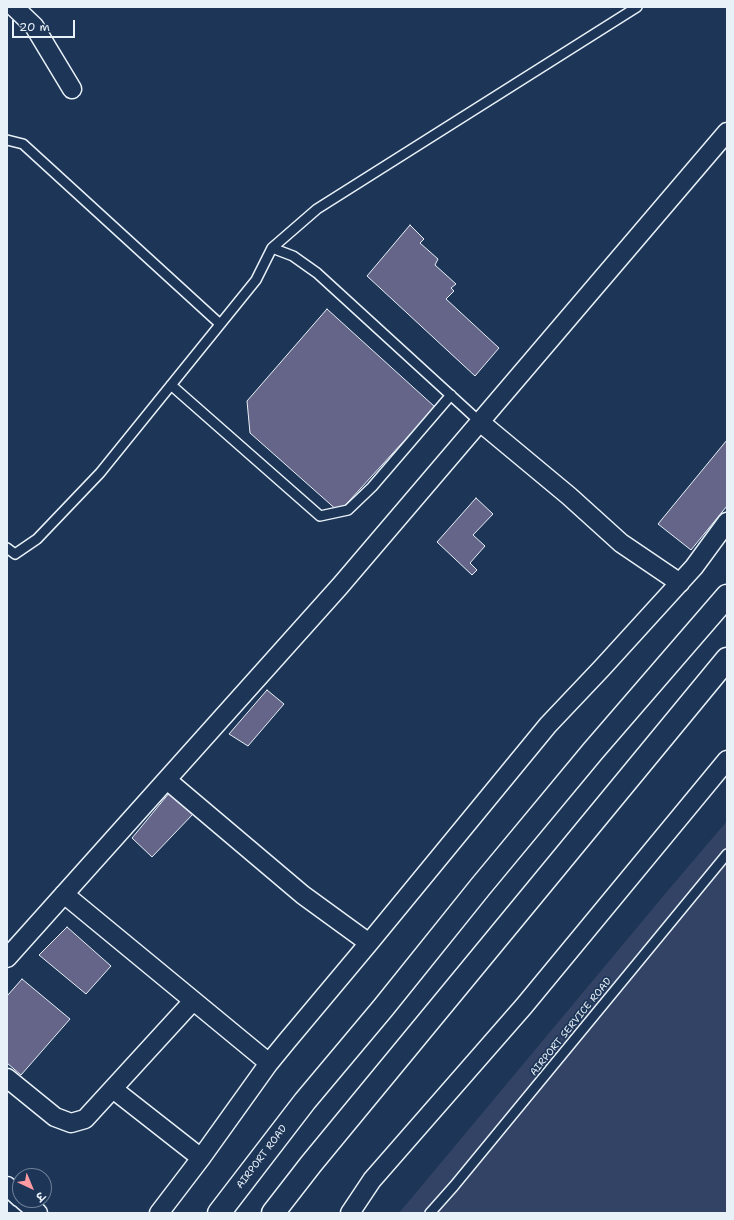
<!DOCTYPE html>
<meta charset="utf-8">
<style>
body{margin:0}
#map{position:relative;width:734px;height:1220px;overflow:hidden;background:#1d3557;font-family:"Shantell Sans","Playpen Sans Deva",sans-serif}
canvas{display:block}
.frame{position:absolute;inset:0;border:8px solid #e8f1f8;pointer-events:none}
.north{position:absolute;left:12px;top:1168px;width:40px;height:40px;box-sizing:border-box;background:#1d3557;border:1px solid #6e8097;border-radius:50%;rotate:136deg;font-size:11px;font-weight:700;line-height:16px;text-align:center;color:#e8f1f8}
.north::after{content:'';display:block;margin:auto;width:14px;height:18px;background:#ff9aa2;clip-path:polygon(50% 0,100% 100%,50% 72%,0 100%)}
.scale{position:absolute;left:12px;top:20px;width:63px;height:18px;box-sizing:border-box;border:2px solid #e8f1f8;border-top:0;padding-left:5px;font-size:12px;line-height:14px;white-space:nowrap;color:#e8f1f8;-webkit-text-stroke:3px #1d3557;paint-order:stroke}
</style>
<div id="map">
<canvas width="734" height="1220"></canvas>
<div class="frame"></div>
<div class="north">उ</div>
<div class="scale">20 m</div>
</div>
<script>
const ctx = document.querySelector('canvas').getContext('2d');
ctx.lineJoin = 'round';
function fill(path, color) {
  ctx.fillStyle = color;
  ctx.fill(path, 'evenodd');
}
function toPath(rows) {
  const path = new Path2D();
  for (const r of rows) {
    path.moveTo(r[0], r[1]);
    for (let i = 2; i < r.length; i += 2) path.lineTo(r[i], r[i + 1]);
  }
  return path;
}
function stroke(path, color, width, dash) {
  ctx.strokeStyle = color;
  ctx.lineWidth = width;
  ctx.lineCap = dash ? 'butt' : 'round';
  ctx.setLineDash(dash || []);
  ctx.stroke(path);
}
function drawText(font, color, halo, rows, align = 'center') {
  ctx.font = font + ' "Shantell Sans",sans-serif';
  ctx.lineWidth = 3.5;
  ctx.setLineDash([]);
  ctx.textBaseline = 'middle';
  ctx.strokeStyle = halo;
  ctx.fillStyle = color;
  for (const [text, x, y, turn = 0] of rows) {
    ctx.save();
    ctx.translate(x, y);
    ctx.rotate((+turn || 0) * Math.PI / 180);
    ctx.textAlign = isNaN(turn) ? turn : align;
    if (halo) ctx.strokeText(text, 0, 0);
    ctx.fillText(text, 0, 0);
    ctx.restore();
  }
}
fill(toPath([
 [727,821,727,1213,399,1213,670,888]
]), '#324366');
const building = toPath([
 [410,225,424,239,420,243,438,259,435,265,456,284,451,288,454,291,446,299,499,348,475,376,367,276,410,225],
 [327,309,435,407,339,512,250,433,247,401,327,309],
 [727,440,727,506,691,550,658,524,727,440],
 [476,498,493,514,473,535,485,546,470,563,477,570,472,575,437,542,476,498],
 [267,690,284,704,248,746,229,734,267,690],
 [170,792,194,813,152,857,132,838,170,792],
 [67,927,111,966,86,994,39,955,67,927],
 [22,979,70,1019,21,1075,7,1063,7,996,22,979]
]);
fill(building, '#646589');
stroke(building, '#e8f1f8', 1);
const service = toPath([
 [7,140,23,144,220,324],
 [272,248,317,209,637,7],
 [171,385,320,516,348,510,372,487,451,395],
 [7,548,15,554,37,539,100,473,256,280,272,248,293,256,317,273,480,422],
 [430,1213,454,1186,727,854]
]);
const minor = toPath([
 [14,7,34,26,72,89],
 [480,422,569,496,621,543,680,583],
 [167,780,303,895,369,943],
 [64,894,269,1063],
 [7,958,340,586,727,132],
 [7,1078,55,1117,71,1123,85,1119,193,1001],
 [113,1089,201,1158],
 [7,1186,20,1198],
 [23,1200,38,1213],
 [159,1213,201,1158,269,1063,287,1041,369,943,548,725,602,668,694,567,727,522],
 [350,1213,372,1180,524,1006,727,760]
]);
const tertiary = toPath([
 [219,1213,305,1101,383,1008,481,886,593,751,727,596],
 [273,1213,311,1164,727,659]
]);
stroke(service, '#e8f1f8', 12);
stroke(minor, '#e8f1f8', 21);
stroke(tertiary, '#e8f1f8', 25);
stroke(service, '#1d3557', 9);
stroke(minor, '#1d3557', 18);
stroke(tertiary, '#1d3557', 22);
drawText('10px', '#e8f1f8', '#1d3557', [
 ["AIRPORT SERVICE ROAD",571,1027,-51],
 ["AIRPORT ROAD",262,1157,-53]
]);
</script>
